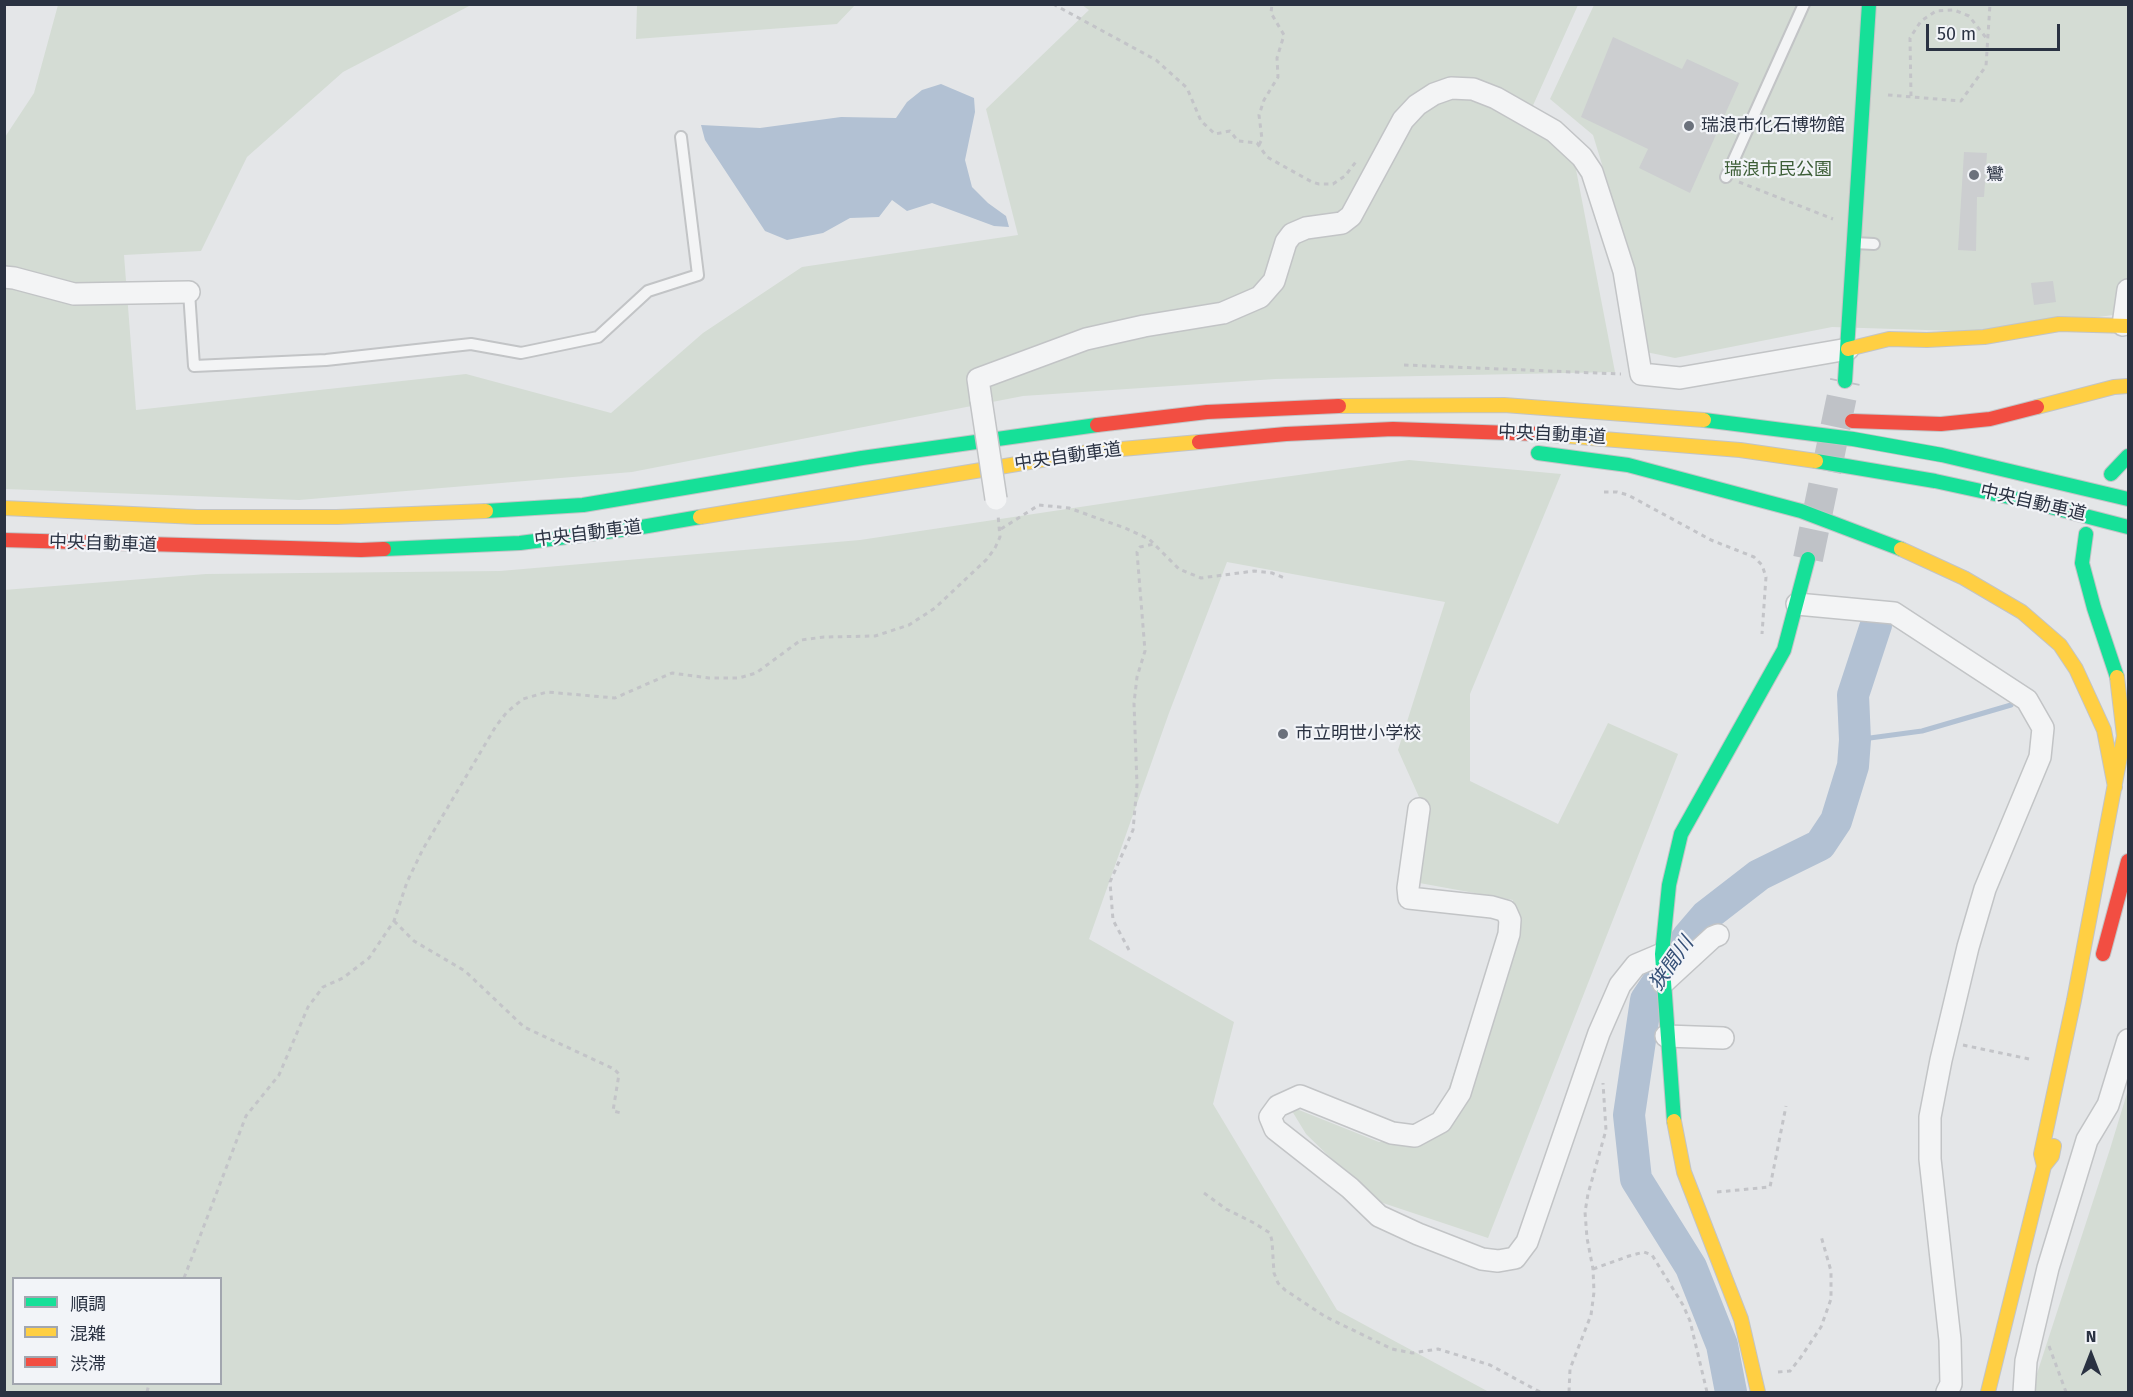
<!DOCTYPE html>
<meta charset="utf-8">
<style>
body{margin:0}
#map{position:relative;width:2133px;height:1397px;overflow:hidden;background:#e4e6e8;font-family:"Fira Sans","Noto Sans JP",sans-serif}
canvas{display:block}
.frame{position:absolute;inset:0;border:6px solid #2a3242;pointer-events:none}
.legend{position:absolute;left:12px;top:1277px;width:210px;height:108px;box-sizing:border-box;background:#f2f4f8;border:2px solid #a2a6af;margin:0;padding:8px 10px;list-style:none;font-size:18px;color:#2a3242}
.legend li{display:flex;align-items:center;gap:12px;height:30px}
.legend b{width:30px;border:2px solid #a2a6af}
.north{position:absolute;left:2061px;top:1325px;width:60px;height:60px;-webkit-text-stroke:4px #f2f4f8;paint-order:stroke;rotate:0deg;font-size:16px;font-weight:700;line-height:24px;text-align:center;color:#2a3242}
.north::after{content:'';display:block;margin:auto;width:21px;height:27px;background:#2a3242;clip-path:polygon(50% 0,100% 100%,50% 72%,0 100%)}
.scale{position:absolute;left:1926px;top:24px;width:134px;height:27px;box-sizing:border-box;border:3px solid #2a3242;border-top:0;padding-left:8px;font-size:18px;line-height:21px;white-space:nowrap;color:#2a3242;-webkit-text-stroke:4px #f2f4f8;paint-order:stroke}
</style>
<div id="map">
<canvas width="2133" height="1397"></canvas>
<div class="frame"></div>
<ul class="legend">
<li><b style="height:8px;background:#16e098"></b>順調</li>
<li><b style="height:8px;background:#ffcf43"></b>混雑</li>
<li><b style="height:8px;background:#f24e42"></b>渋滞</li>
</ul>
<div class="north">N</div>
<div class="scale">50 m</div>
</div>
<script>
const ctx = document.querySelector('canvas').getContext('2d');
ctx.lineJoin = 'round';
function fill(path, color) {
  ctx.fillStyle = color;
  ctx.fill(path, 'evenodd');
}
function toPath(rows) {
  const path = new Path2D();
  for (const r of rows) {
    path.moveTo(r[0], r[1]);
    for (let i = 2; i < r.length; i += 2) path.lineTo(r[i], r[i + 1]);
  }
  return path;
}
function stroke(path, color, width, dash) {
  ctx.strokeStyle = color;
  ctx.lineWidth = width;
  ctx.lineCap = dash ? 'butt' : 'round';
  ctx.setLineDash(dash || []);
  ctx.stroke(path);
}
function drawText(font, color, halo, rows, align = 'center') {
  ctx.font = font + ' "Fira Sans","Noto Sans JP",sans-serif';
  ctx.lineWidth = 4.5;
  ctx.setLineDash([]);
  ctx.textBaseline = 'middle';
  ctx.strokeStyle = halo;
  ctx.fillStyle = color;
  for (const [text, x, y, turn = 0] of rows) {
    ctx.save();
    ctx.translate(x, y);
    ctx.rotate((+turn || 0) * Math.PI / 180);
    ctx.textAlign = isNaN(turn) ? turn : align;
    if (halo) ctx.strokeText(text, 0, 0);
    ctx.fillText(text, 0, 0);
    ctx.restore();
  }
}
fill(toPath([
 [58,5,471,5,343,72,247,157,201,251,124,255,136,410,466,374,611,413,703,333,802,267,1018,235,986,109,1089,10,1082,5,1578,5,1526,121,1574,159,1615,372,1275,379,1023,396,632,472,299,500,5,489,5,137,34,93],
 [637,5,637,4,855,5,837,24,636,39],
 [1594,5,2128,5,2128,313,1988,332,1832,327,1675,358,1646,352,1637,303,1611,194,1593,135,1550,99],
 [1409,460,1561,474,1470,694,1470,781,1558,824,1608,723,1678,754,1488,1238,1374,1200,1306,1134,1289,1106,1379,1142,1436,1125,1513,900,1403,880,1419,797,1398,750,1445,602,1227,562,1169,713,1089,939,1234,1022,1213,1104,1337,1310,1489,1392,5,1392,4,590,206,574,500,571,860,540,1247,482],
 [14,1278,220,1278,220,1384,14,1384],
 [2128,1090,2128,1392,2031,1392,2110,1149]
]), '#d4dcd4');
fill(toPath([
 [941,84,974,98,975,112,965,160,972,187,988,203,1006,216,1009,227,994,226,932,203,907,211,892,200,879,217,850,218,823,233,787,240,765,231,705,140,701,125,760,128,841,117,896,118,907,102,922,90]
]), '#b2c1d3');
stroke(toPath([
 [1855,740,1922,731,2011,705]
]), '#b2c1d3', 5);
stroke(toPath([
 [1731,1392,1722,1345,1691,1267,1636,1179,1629,1115,1646,1000,1688,937,1706,916,1759,875,1820,845,1836,821,1853,766,1855,740,1853,695,1876,625]
]), '#b2c1d3', 32);
fill(toPath([
 [1613,37,1682,69,1687,59,1739,83,1690,193,1639,168,1648,149,1581,117],
 [1964,152,1987,153,1984,197,1977,197,1976,251,1958,250],
 [2053,281,2056,302,2034,305,2031,283]
]), '#ccced0');
stroke(toPath([
 [1808,559,1845,381]
]), '#bfc2c7', 30, [30, 15]);
const lane = toPath([
 [1726,177,1804,4],
 [1854,243,1874,244],
 [189,292,194,366,326,360,471,344,521,353,598,337,648,291,698,275,681,137]
]);
const street = toPath([
 [4,277,14,278,74,294,189,292],
 [2123,325,2128,290],
 [981,400,978,379,1086,339,1144,326,1223,313,1260,297,1274,281,1286,242,1292,234,1306,228,1342,223,1351,216,1403,120,1417,105,1434,94,1451,88,1473,89,1496,98,1554,131,1582,157,1592,172,1624,271,1641,374,1680,378,1848,349],
 [1797,604,1894,613,2027,700,2043,728,2040,757,1985,889,1968,947,1941,1060,1930,1117,1930,1159,1950,1340,1951,1384,1947,1392],
 [1419,809,1408,888,1409,898,1492,907,1506,911,1510,920,1509,934,1460,1093,1441,1122,1415,1136,1392,1133,1300,1096,1278,1106,1270,1117,1275,1129,1350,1188,1379,1216,1418,1234,1482,1259,1498,1261,1515,1258,1527,1242,1599,1033,1620,985,1636,965,1662,954],
 [1663,983,1713,937,1718,935],
 [1666,1036,1723,1038],
 [2024,1392,2026,1361,2048,1268,2087,1140,2108,1105,2128,1040]
]);
const fast = toPath([
 [1845,381,1869,4],
 [1704,420,1853,439,1942,455,2128,499],
 [1538,453,1628,465,1801,511,1901,549],
 [1816,461,1935,481,2027,501,2128,527],
 [2111,474,2128,456],
 [486,511,583,505,862,458,1097,425],
 [2086,534,2082,563,2094,608,2117,677],
 [384,549,520,543,636,528,700,517],
 [1674,1121,1662,954,1669,885,1681,834,1784,650,1808,559]
]);
const slow = toPath([
 [1848,349,1889,339,1927,340,1984,337,2059,324,2128,326],
 [1339,406,1504,405,1704,420],
 [2037,407,2114,387,2128,386],
 [1541,434,1740,450,1816,461],
 [4,508,197,517,337,517,486,511],
 [700,517,1089,452,1199,442],
 [1901,549,1964,578,2022,612,2060,645,2076,669,2104,730,2115,787],
 [1674,1121,1684,1172,1741,1319,1758,1392],
 [2044,1166,2041,1154,2074,1000,2124,736,2117,677],
 [1988,1392,2044,1166,2052,1156,2054,1146]
]);
const jam = toPath([
 [1852,421,1941,424,1990,419,2037,407],
 [1097,425,1207,412,1339,406],
 [1199,442,1286,434,1393,429,1541,434],
 [4,540,361,550,384,549],
 [2103,954,2128,861]
]);
stroke(lane, '#c2c4c6', 14);
stroke(street, '#c2c4c6', 24);
stroke(fast, '#c2c4c6', 16);
stroke(slow, '#c2c4c6', 16);
stroke(jam, '#c2c4c6', 16);
stroke(toPath([
 [1053,4,1156,60,1187,88,1201,121,1215,134,1230,131,1238,141,1257,143,1267,157,1312,182,1319,184,1333,184,1345,176,1358,159],
 [1888,95,1961,101,1986,66,1990,4],
 [1911,96,1910,38,1921,21,1936,11,1954,10,1969,16,1987,39],
 [1259,145,1262,139,1259,115,1264,100,1278,77,1277,58,1284,35,1271,13,1272,4],
 [1739,182,1833,219],
 [1404,365,1621,374],
 [1604,492,1617,492,1628,495,1711,540,1754,557,1762,565,1766,577,1762,634],
 [1001,529,1039,505,1069,508,1125,528,1149,539,1179,569,1201,578,1254,571,1272,573,1287,579],
 [394,921,414,941,465,971,524,1027,614,1069,619,1074,613,1111,621,1113],
 [1129,950,1113,920,1110,882,1133,830,1137,785,1134,703,1137,677,1145,651,1137,552,1140,547,1154,544],
 [1963,1045,2029,1059],
 [1717,1192,1770,1187,1786,1106],
 [1204,1193,1226,1209,1254,1223,1270,1233,1272,1241,1274,1273,1278,1283,1285,1290,1326,1317,1392,1349,1412,1353,1438,1349,1490,1365,1540,1392],
 [1593,1269,1629,1256,1644,1252,1652,1255,1683,1305,1690,1321,1707,1392],
 [184,1278,246,1116,279,1075,308,1007,323,987,343,978,369,958,394,921,407,882,423,849,496,726,507,712,523,699,547,692,615,698,672,673,709,678,739,678,756,673,801,640,824,637,875,636,909,625,935,608,987,559,995,548,1000,537,998,515],
 [2049,1346,2066,1392],
 [1778,1372,1790,1371,1801,1357,1821,1327,1831,1299,1831,1271,1821,1236],
 [147,1392,149,1384],
 [1569,1392,1570,1369,1591,1315,1594,1292,1593,1269,1587,1238,1585,1212,1588,1194,1606,1130,1603,1083]
]), '#c3c4c8', 3, [4.5, 4.5]);
stroke(lane, '#f3f4f5', 10);
stroke(street, '#f3f4f5', 21);
stroke(fast, '#16e098', 14);
stroke(slow, '#ffcf43', 14);
stroke(jam, '#f24e42', 14);
const streetBridge = toPath([
 [981,400,996,499]
]);
stroke(streetBridge, '#c2c4c6', 24, []);
stroke(streetBridge, '#f3f4f5', 21);
for (const [x, y, r, color] of [
 [1689,126,6,"#6b717c"],
 [1974,175,6,"#6b717c"],
 [1283,734,6,"#6b717c"]
]) {
  const dot = new Path2D();
  dot.arc(x, y, r, 0, 2 * Math.PI);
  ctx.fillStyle = color;
  ctx.fill(dot);
  stroke(dot, '#f2f4f8', 2);
}
drawText('18px', '#2a3242', '#f2f4f8', [
 ["瑞浪市化石博物館",1701,126],
 ["鸞",1986,175],
 ["市立明世小学校",1295,734]
], 'left');
drawText('18px', '#3d5e37', '#f2f4f8', [
 ["瑞浪市民公園",1778,170]
]);
drawText('18px', '#2a3242', '#f2f4f8', [
 ["中央自動車道",1552,435,3],
 ["中央自動車道",1068,457,-8],
 ["中央自動車道",2033,503,13],
 ["中央自動車道",588,534,-7],
 ["中央自動車道",103,544,2]
]);
drawText('italic 20px', '#344f76', '#f2f4f8', [
 ["狭間川",1672,964,-55]
]);
</script>
